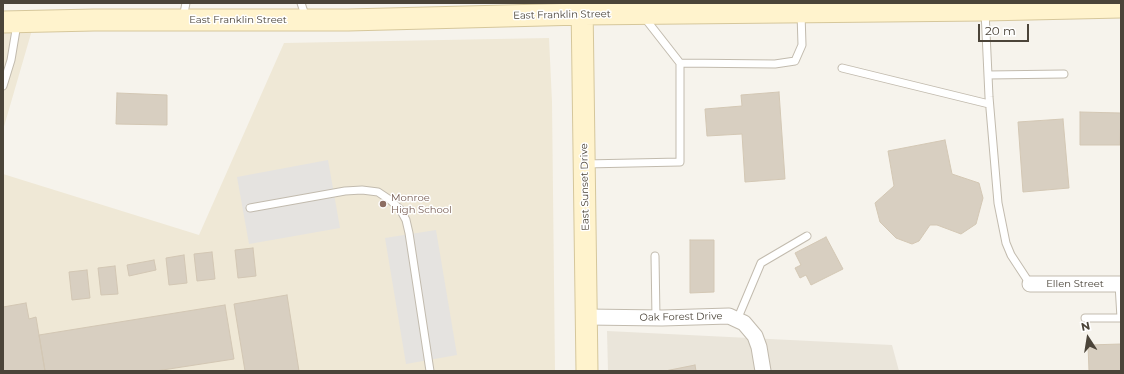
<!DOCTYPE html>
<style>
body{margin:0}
#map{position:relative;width:1124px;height:374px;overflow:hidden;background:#f6f3ec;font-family:Montserrat,sans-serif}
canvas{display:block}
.frame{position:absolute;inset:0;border:4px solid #4b4439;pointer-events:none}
.north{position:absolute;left:1068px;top:318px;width:40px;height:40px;-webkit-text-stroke:3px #fff;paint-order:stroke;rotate:348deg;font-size:11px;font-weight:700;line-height:16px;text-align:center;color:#4b4439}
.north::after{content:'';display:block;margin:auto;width:14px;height:18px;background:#4b4439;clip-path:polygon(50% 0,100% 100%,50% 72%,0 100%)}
.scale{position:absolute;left:978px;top:24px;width:51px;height:18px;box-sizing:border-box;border:2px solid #4b4439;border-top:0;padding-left:5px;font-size:12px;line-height:14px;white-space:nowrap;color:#4b4439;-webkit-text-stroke:3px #fff;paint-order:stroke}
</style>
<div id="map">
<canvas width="1124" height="374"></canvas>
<div class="frame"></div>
<div class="north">N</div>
<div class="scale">20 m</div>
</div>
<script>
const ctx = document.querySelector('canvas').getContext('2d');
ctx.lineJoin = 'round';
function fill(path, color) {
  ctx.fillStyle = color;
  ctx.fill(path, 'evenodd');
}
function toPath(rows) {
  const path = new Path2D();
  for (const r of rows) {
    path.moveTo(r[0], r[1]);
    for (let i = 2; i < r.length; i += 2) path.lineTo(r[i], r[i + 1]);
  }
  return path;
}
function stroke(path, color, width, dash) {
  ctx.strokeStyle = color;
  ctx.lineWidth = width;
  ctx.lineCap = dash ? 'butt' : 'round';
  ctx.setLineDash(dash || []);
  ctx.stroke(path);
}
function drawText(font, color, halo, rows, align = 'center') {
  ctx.font = font + ' Montserrat,sans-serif';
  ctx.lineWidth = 3;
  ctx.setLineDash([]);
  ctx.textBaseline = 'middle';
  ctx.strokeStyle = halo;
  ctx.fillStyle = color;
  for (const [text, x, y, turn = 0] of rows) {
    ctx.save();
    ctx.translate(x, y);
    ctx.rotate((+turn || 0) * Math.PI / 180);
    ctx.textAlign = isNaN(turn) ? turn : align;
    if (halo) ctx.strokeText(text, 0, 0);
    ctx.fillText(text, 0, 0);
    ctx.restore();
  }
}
fill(toPath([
 [607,331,892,345,899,371,608,371]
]), '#eae5da');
fill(toPath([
 [32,30,3,130,3,32],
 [549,38,552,102,555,371,3,371,3,174,199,235,284,43]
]), '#efe8d6');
fill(toPath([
 [328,160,340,228,249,244,237,177],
 [436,230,457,355,406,364,385,238]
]), '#e5e3e0');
const building = toPath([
 [779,92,785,179,745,182,742,134,707,136,705,109,742,106,741,95,779,92],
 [117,93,167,95,167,125,116,124,117,93],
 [1080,112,1121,113,1120,145,1080,145,1080,112],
 [1063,119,1069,188,1023,192,1018,122,1063,119],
 [945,140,952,174,979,183,983,198,976,224,961,234,937,225,930,225,919,241,912,244,896,238,880,222,875,203,894,186,888,151,945,140],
 [826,237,843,269,811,285,806,275,800,278,795,268,801,265,795,253,826,237],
 [690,240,714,240,714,292,690,293,690,240],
 [253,248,256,276,238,278,235,250,253,248],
 [212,252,215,279,197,281,194,254,212,252],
 [184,255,187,283,169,285,166,258,184,255],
 [154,260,156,270,129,276,127,265,154,260],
 [115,266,118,294,101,295,98,268,115,266],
 [87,270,90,298,72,300,69,272,87,270],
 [287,295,299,371,245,371,234,304,287,295],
 [26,303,29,319,36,317,45,371,3,371,3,307,26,303],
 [225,305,234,359,156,371,45,371,39,335,225,305],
 [1121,344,1121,371,1089,371,1088,345,1121,344],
 [695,365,696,371,665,371,695,365]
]);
fill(building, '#d8cfc1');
stroke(building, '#d3c7b4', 1);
const lane = toPath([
 [301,3,306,18],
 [985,11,989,97,998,203,1006,243,1011,255,1030,284],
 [644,17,680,63],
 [183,18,186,3],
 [842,68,989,104],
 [988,75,1064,74],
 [3,86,11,60,17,24],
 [585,164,680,162,680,63,775,64,795,61,802,45,801,13],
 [250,208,345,191,362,190,378,192,390,200,400,209,406,220,409,233,430,371],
 [655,256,656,318],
 [1119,284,1121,318],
 [1085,318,1121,318],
 [737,320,761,263,807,236]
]);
const street = toPath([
 [1030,284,1121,284],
 [587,317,662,318,729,316,744,323,755,336,759,347,763,371]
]);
const secondary = toPath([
 [582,3,587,371],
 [3,22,94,20,348,20,583,14,985,10,1121,7]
]);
stroke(lane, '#c2bbae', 9);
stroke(street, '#c2bbae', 17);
stroke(secondary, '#d6c79b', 23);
stroke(lane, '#fff', 7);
stroke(street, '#fff', 15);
stroke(secondary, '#fff3cd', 21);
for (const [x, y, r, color] of [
 [383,204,4,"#8d6e63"]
]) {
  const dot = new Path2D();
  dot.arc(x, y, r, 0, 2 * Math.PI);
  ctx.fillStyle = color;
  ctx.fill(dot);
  stroke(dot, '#fff', 1.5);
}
drawText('10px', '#4b4439', '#fff', [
 ["East Franklin Street",562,15,-1],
 ["East Franklin Street",238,20],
 ["East Sunset Drive",585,187,-91],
 ["Ellen Street",1075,284],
 ["Oak Forest Drive",681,317,-1]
]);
drawText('10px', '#785e54', '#fff', [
 ["Monroe",391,198],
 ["High School",391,210]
], 'left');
</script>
